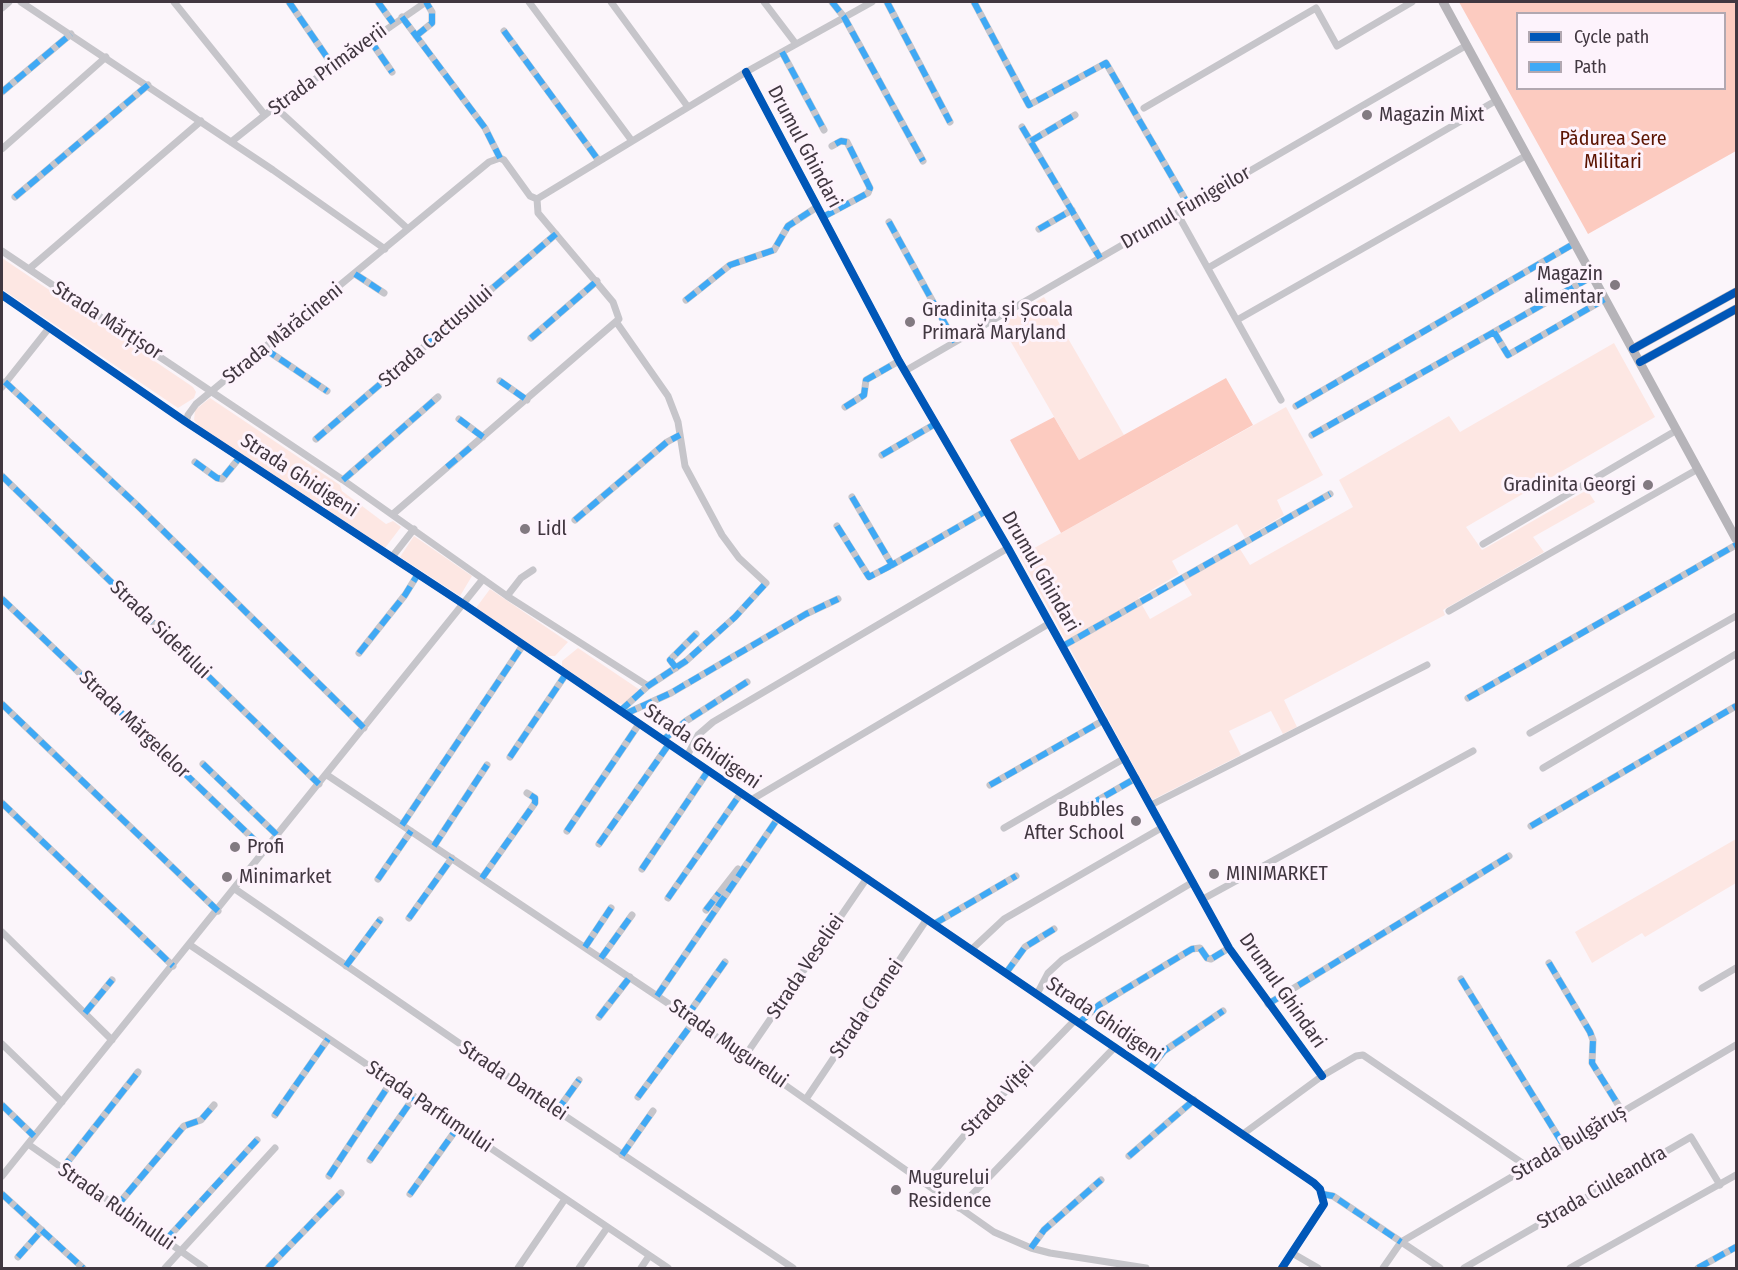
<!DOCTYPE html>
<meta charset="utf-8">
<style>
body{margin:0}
#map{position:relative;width:1738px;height:1270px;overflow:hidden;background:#fbf5fa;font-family:"Fira Sans Condensed",sans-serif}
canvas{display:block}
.frame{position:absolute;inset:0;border:3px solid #413740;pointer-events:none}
.legend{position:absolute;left:1516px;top:12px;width:210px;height:78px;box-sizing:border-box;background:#fdf3fc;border:2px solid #b2a8b1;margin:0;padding:8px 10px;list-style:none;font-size:18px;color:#413740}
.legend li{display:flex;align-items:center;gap:12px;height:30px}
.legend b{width:30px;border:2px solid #b2a8b1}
</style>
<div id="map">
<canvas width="1738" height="1270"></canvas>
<div class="frame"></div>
<ul class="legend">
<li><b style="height:8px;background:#0057b8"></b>Cycle path</li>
<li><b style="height:8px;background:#3fa9f5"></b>Path</li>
</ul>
</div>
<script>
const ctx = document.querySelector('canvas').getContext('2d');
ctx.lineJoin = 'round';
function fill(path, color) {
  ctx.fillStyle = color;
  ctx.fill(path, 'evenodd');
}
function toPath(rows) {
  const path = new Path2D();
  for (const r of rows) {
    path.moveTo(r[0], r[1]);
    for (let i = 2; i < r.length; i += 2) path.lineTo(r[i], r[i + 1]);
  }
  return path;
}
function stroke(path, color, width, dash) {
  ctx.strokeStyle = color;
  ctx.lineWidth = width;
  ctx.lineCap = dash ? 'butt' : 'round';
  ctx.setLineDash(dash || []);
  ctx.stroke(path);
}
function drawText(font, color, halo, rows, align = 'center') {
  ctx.font = font + ' "Fira Sans Condensed",sans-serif';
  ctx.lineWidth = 6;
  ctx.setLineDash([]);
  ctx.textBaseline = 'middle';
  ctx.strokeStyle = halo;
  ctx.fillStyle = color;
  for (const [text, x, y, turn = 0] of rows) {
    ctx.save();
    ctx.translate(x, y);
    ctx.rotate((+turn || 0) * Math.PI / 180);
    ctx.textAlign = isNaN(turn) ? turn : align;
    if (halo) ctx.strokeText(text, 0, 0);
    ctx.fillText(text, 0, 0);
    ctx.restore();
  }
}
fill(toPath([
 [2,258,193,387,196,392,194,398,178,408,2,289],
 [1044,297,1124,435,1079,460,1000,323],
 [1614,343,1655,417,1466,527,1482,550,1587,490,1595,502,1533,537,1544,552,1443,610,1445,615,1284,700,1297,727,1283,734,1271,711,1229,731,1241,755,1152,800,1020,556,1286,407,1323,475,1277,500,1284,515,1245,538,1237,524,1172,561,1179,574,1138,598,1150,619,1192,595,1183,580,1240,549,1250,565,1353,507,1339,480,1449,416,1460,432],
 [210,398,340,485,342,491,386,524,393,521,401,527,385,548,199,426,194,420,195,410],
 [414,536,472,576,460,596,400,557],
 [490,589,568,642,555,656,547,656,476,608],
 [578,648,640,690,623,704,616,703,562,666,562,661],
 [1736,839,1736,883,1645,937,1642,933,1592,963,1575,932]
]), '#fde7e3');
fill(toPath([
 [1459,2,1736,2,1736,151,1588,234],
 [1518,14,1724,14,1724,88,1518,88],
 [1226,378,1253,425,1061,533,1010,440,1054,417,1079,460]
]), '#fccbc0');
stroke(toPath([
 [21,2,273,170,385,249],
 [174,2,265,115],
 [289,2,333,66],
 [378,2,393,23],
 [529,2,632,141],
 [611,2,688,107],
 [764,2,796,44],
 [832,2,844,17,923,161],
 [887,2,950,122],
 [974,2,1029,105,1106,63,1189,206],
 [2,8,9,2],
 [402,17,485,128,500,158],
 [504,31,599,161],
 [416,36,432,23,432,12,426,2],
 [370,40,392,72],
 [782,52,824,130],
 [746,72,899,361,1008,548,1229,948,1322,1076],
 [2,92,71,34],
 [275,107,408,229],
 [1144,108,1316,8,1337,46,1412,2],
 [1022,127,1100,258],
 [1031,141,1075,115],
 [231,142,275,107,426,2],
 [2,149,106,57],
 [15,197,148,85],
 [537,199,746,72,872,2],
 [1177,213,1281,400],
 [823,217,868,193,870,188,847,142,841,141,832,146],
 [889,222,955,342],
 [1039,229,1072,210],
 [2,251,343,480,507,596,648,686],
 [1208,268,1497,100],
 [29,269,201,121],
 [355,274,384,293],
 [2,295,186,422,465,605,1314,1183,1320,1189,1324,1204,1282,1268],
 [686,300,730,265,774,250,788,226,817,207],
 [1237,320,1527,155],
 [617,323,668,396,678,422,685,466,722,535,739,558,766,583,735,617,686,661,648,686,620,711],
 [1494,332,1508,355,1605,299],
 [531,338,597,281],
 [265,349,327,391],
 [905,371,1467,45],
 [500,381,527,400],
 [5,382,138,506,364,728],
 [2,387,49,328],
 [1296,406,1575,243],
 [845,407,864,395,866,380,899,361],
 [459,419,483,437],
 [186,422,188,415,196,404,489,162,500,158,504,160,530,196,537,199],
 [1312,435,1593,276],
 [316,439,556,234],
 [882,455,935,424],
 [195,462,217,478,222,479,240,457],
 [2,476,319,784],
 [343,480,438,397],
 [852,497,892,565,986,511],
 [393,514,619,319,613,302,538,213,537,199],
 [575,520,667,442,680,435],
 [837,526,869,577,892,565],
 [1483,544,1677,430],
 [392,557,414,529],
 [507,596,521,578,533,570],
 [2,599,266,851],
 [1449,611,1698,469],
 [1063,646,1330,494],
 [359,653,405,595,418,574],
 [676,668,670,660,696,634],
 [1468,698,1736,545],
 [2,704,218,911],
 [625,714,671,693,806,614,838,599],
 [1530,733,1736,616],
 [663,740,686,721,747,682],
 [687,756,698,735,713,722,1008,548],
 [510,757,566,674],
 [203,764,278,836],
 [1543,768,1736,654],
 [327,775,687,1016,994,1232,1031,1248,1050,1253,1146,1268],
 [990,785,1104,720],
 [751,800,1050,623],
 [2,803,173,966],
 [1151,805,1427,665],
 [1074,814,1136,778],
 [402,825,523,645],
 [1531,826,1736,706],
 [1004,828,1125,758],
 [567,831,639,724],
 [599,844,669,744],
 [434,846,487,765],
 [642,869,708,771],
 [482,878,535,803,535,798,527,793],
 [378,879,411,831],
 [235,889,568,1118,793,1268],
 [668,898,741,793],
 [1203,899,1473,751],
 [706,910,738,869],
 [409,918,452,858],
 [934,924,1016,876],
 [2,932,112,1040],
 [190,945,668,1268],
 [585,947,611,908],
 [972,949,1004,919,1163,827],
 [601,958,632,915],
 [1549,963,1590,1032,1593,1040,1592,1063,1622,1111],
 [346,966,380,920],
 [1006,973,1025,947,1054,929],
 [1461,979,1564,1146],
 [1702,988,1736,968],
 [1037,994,1048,973,1062,960,1193,882],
 [657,996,778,818],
 [1268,1004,1509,856],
 [85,1013,112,980],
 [687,1016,725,962],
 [599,1017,630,977],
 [1079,1023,1099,1005,1192,949,1200,948,1207,958,1211,959,1229,948],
 [2,1044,62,1102],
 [745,1056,867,878],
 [1149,1070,1164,1051,1223,1011],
 [638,1097,694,1021],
 [806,1099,927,919],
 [2,1105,34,1136],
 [557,1111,579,1080],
 [275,1115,328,1039],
 [1243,1134,1322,1076,1356,1056,1363,1055,1528,1167],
 [28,1144,205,1268],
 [622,1155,653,1111],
 [1129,1156,1194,1100],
 [370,1160,414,1097],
 [62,1169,138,1072],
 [2,1176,483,579],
 [329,1176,391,1082],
 [924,1183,975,1123,1075,1020],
 [2,1194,83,1268],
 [410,1194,458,1127],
 [1322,1194,1333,1196,1440,1268],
 [116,1207,184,1126,201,1120,214,1105],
 [959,1208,1115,1047],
 [165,1241,257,1140],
 [1031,1248,1044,1230,1101,1180],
 [1292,1253,1318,1268],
 [18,1257,42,1230],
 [165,1268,275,1148],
 [268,1268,341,1193],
 [518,1268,565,1199],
 [579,1268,607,1228],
 [641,1268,649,1256],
 [1383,1268,1401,1242,1736,1045],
 [1464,1268,1691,1137,1720,1185],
 [1570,1268,1736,1175],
 [1698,1268,1736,1247]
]), '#c6c5ca', 7);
stroke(toPath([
 [1443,2,1736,539],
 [1633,349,1736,292],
 [1640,362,1736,309]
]), '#b6b4b9', 9);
stroke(toPath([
 [289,2,333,66],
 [378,2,393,23],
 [832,2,844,17,923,161],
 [887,2,950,122],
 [974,2,1029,105,1106,63,1189,206],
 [402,17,485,128,500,158],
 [504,31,599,161],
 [416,36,432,23,432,12,426,2],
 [370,40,392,72],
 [782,52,824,130],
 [2,92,71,34],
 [1022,127,1100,258],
 [1031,141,1075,115],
 [15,197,148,85],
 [823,217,868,193,870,188,847,142,841,141,832,146],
 [889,222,955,342],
 [1039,229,1072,210],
 [355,274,384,293],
 [686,300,730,265,774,250,788,226,817,207],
 [1494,332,1508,355,1605,299],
 [531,338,597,281],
 [265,349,327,391],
 [500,381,527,400],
 [5,382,138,506,364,728],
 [1296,406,1575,243],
 [845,407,864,395,866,380,899,361],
 [459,419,483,437],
 [1312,435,1593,276],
 [316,439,556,234],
 [882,455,935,424],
 [195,462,217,478,222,479,240,457],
 [447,467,471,447],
 [2,476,319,784],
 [343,480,438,397],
 [852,497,892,565,986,511],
 [575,520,667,442,680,435],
 [837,526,869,577,892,565],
 [2,599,266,851],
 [1063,646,1330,494],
 [359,653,405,595,418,574],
 [676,668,670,660,696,634],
 [1468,698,1736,545],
 [2,704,218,911],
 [620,711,648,686,686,661,735,617,766,583],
 [625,714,671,693,806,614,838,599],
 [663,740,686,721,747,682],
 [510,757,566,674],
 [203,764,278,836],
 [990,785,1104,720],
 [2,803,173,966],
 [1074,814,1136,778],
 [402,825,523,645],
 [1531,826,1736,706],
 [567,831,639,724],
 [599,844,669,744],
 [434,846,487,765],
 [642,869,708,771],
 [482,878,535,803,535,798,527,793],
 [378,879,411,831],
 [668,898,741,793],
 [706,910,719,893],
 [409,918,452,858],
 [934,924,1016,876],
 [585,947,611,908],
 [601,958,632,915],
 [1549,963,1590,1032,1593,1040,1592,1063,1622,1111],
 [346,966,380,920],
 [1006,973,1025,947,1054,929],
 [1461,979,1564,1146],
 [657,996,778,818],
 [1268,1004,1509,856],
 [85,1013,112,980],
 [687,1016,725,962],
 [599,1017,630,977],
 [1079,1023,1099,1005,1192,949,1200,948,1207,958,1211,959,1229,948],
 [1149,1070,1164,1051,1223,1011],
 [638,1097,694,1021],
 [2,1105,34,1136],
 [557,1111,579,1080],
 [275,1115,328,1039],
 [622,1155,653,1111],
 [1129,1156,1194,1100],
 [370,1160,414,1097],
 [62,1169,138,1072],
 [329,1176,391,1082],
 [2,1194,83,1268],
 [410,1194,458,1127],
 [1322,1194,1333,1196,1401,1242],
 [116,1207,184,1126,201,1120,214,1105],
 [165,1241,257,1140],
 [1031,1248,1044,1230,1101,1180],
 [18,1257,42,1230],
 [268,1268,341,1193],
 [1698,1268,1736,1247]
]), '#3fa9f5', 6, [12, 6]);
stroke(toPath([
 [746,72,899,361,1008,548,1229,948,1322,1076],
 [2,295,186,422,465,605,1314,1183,1320,1189,1324,1204,1282,1268],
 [1633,349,1736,292],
 [1640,362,1736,309]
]), '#0057b8', 8);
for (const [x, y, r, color] of [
 [1367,115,6,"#827a81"],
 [1615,285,6,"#827a81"],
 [910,322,6,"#827a81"],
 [1648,485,6,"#827a81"],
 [525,529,6,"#827a81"],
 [1136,821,6,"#827a81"],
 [235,847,6,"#827a81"],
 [1214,874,6,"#827a81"],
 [227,877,6,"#827a81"],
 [896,1190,6,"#827a81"]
]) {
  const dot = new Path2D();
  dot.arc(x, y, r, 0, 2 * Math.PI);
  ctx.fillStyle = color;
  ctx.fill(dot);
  stroke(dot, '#fdf3fc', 2);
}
drawText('20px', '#413740', '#fdf3fc', [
 ["Strada Primăverii",328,70,-36],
 ["Drumul Ghindari",804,147,62],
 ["Drumul Funigeilor",1186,208,-30],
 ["Strada Mărțișor",107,321,33],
 ["Strada Mărăcineni",283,334,-39],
 ["Strada Cactusului",436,337,-41],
 ["Strada Ghidigeni",299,476,33],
 ["Drumul Ghindari",1040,572,60],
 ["Strada Sidefului",160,630,44],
 ["Strada Mărgelelor",134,725,44],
 ["Strada Ghidigeni",702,747,34],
 ["Strada Veseliei",806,967,-56],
 ["Drumul Ghindari",1282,991,55],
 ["Strada Cramei",867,1009,-56],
 ["Strada Ghidigeni",1104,1020,34],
 ["Strada Mugurelui",728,1044,35],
 ["Strada Dantelei",513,1081,34],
 ["Strada Viței",998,1100,-46],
 ["Strada Parfumului",429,1107,34],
 ["Strada Bulgăruș",1569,1143,-31],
 ["Strada Ciuleandra",1602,1188,-30],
 ["Strada Rubinului",116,1207,35]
]);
drawText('20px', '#413740', '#fdf3fc', [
 ["Magazin Mixt",1379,115],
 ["Magazin",1603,274,"right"],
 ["alimentar",1603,297,"right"],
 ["Gradinița și Școala",922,310],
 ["Primară Maryland",922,333],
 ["Gradinita Georgi",1636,485,"right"],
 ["Lidl",537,529],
 ["Bubbles",1124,810,"right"],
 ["After School",1124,833,"right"],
 ["Profi",247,847],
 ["MINIMARKET",1226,874],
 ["Minimarket",239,877],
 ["Mugurelui",908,1178],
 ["Residence",908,1201]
], 'left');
drawText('20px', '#5b1300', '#fdf3fc', [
 ["Pădurea Sere",1613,139],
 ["Militari",1613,162]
]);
</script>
